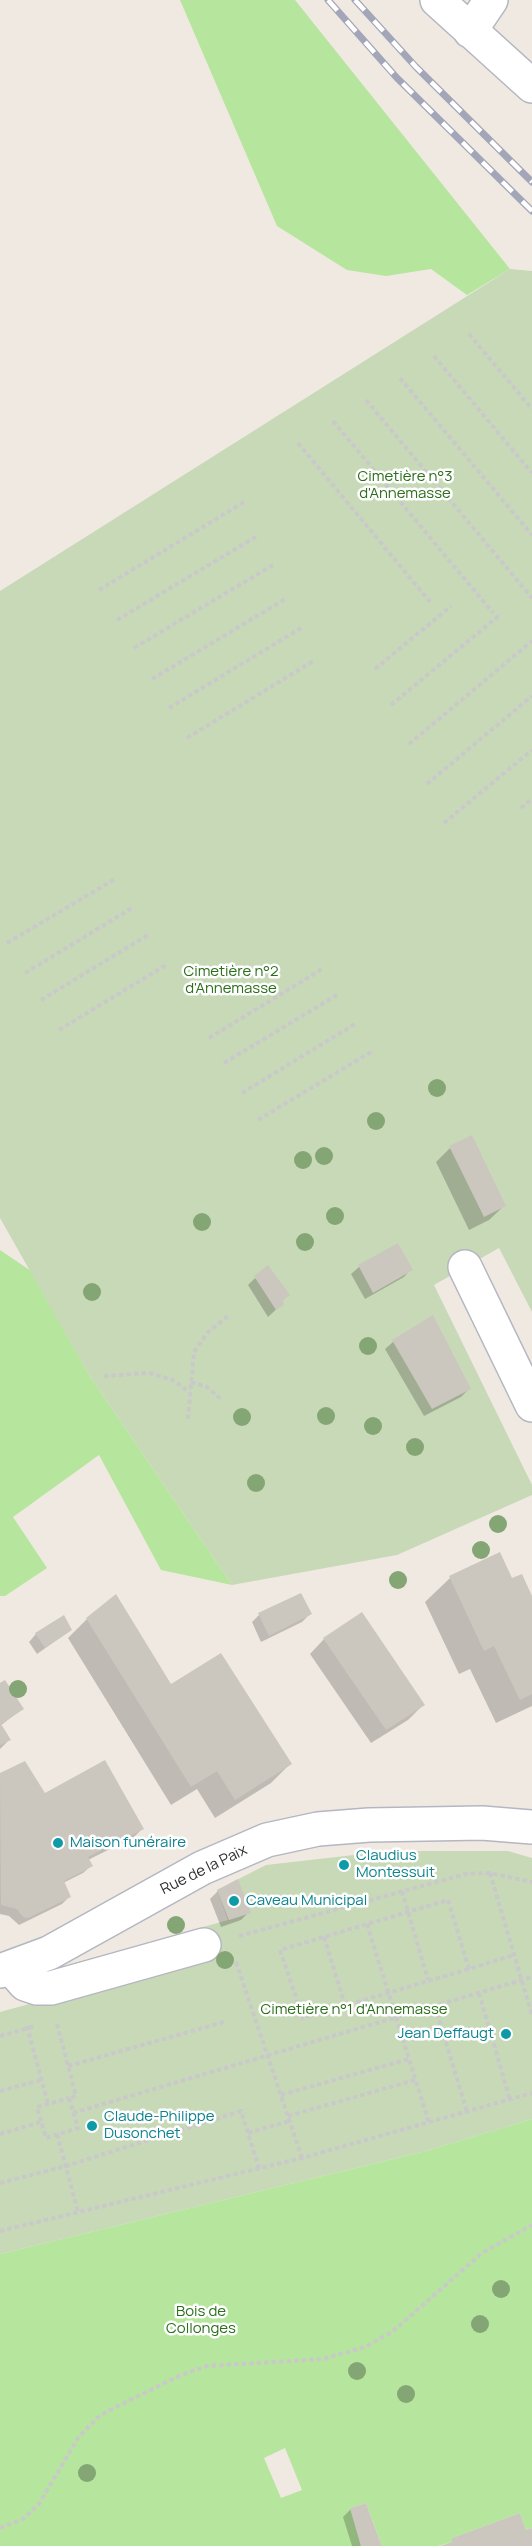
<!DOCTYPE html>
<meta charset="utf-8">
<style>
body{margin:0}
canvas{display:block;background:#efe9e1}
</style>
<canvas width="532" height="2546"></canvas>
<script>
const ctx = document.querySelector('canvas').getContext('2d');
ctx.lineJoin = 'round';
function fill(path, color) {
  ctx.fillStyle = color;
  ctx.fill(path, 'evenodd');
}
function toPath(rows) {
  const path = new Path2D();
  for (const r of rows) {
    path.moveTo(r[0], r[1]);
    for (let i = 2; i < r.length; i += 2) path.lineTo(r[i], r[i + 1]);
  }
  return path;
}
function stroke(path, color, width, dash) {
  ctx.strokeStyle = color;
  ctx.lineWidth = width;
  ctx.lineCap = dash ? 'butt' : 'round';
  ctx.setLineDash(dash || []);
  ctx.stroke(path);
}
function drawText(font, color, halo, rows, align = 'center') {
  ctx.font = font + ' Manrope,sans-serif';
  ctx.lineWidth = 5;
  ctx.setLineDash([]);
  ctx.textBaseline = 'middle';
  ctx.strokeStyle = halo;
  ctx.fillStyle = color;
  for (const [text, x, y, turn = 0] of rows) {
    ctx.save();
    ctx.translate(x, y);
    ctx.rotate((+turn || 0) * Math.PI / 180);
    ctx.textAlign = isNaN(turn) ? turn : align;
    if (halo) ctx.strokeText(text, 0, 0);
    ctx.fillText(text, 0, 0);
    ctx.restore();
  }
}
fill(toPath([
 [180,0,295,0,510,269,467,295,431,269,386,276,347,270,277,226],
 [0,1250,31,1271,89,1375,232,1585,161,1570,99,1455,13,1517,47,1568,5,1596,0,1596],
 [532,2119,532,2528,526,2530,520,2513,452,2538,452,2542,438,2546,382,2546,366,2503,350,2508,361,2546,0,2546,0,2254,426,2151],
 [285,2448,302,2490,281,2498,264,2458]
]), '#b6e59e');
fill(toPath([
 [510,269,532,271,532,1312,499,1248,434,1285,532,1485,532,1495,397,1555,232,1585,89,1375,0,1218,0,591],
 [389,1851,508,1851,532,1858,532,2119,426,2151,0,2254,0,2012,208,1955,196,1929,228,1920,217,1890,266,1865]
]), '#c8d9b8');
fill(toPath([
 [450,1148,504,1206,489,1220,469,1230,436,1162],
 [397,1245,411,1269,404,1277,365,1299,351,1274,359,1267],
 [255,1278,282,1301,282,1304,268,1317,248,1285],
 [433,1318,469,1389,461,1397,424,1416,385,1349,393,1342],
 [499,1554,511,1580,532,1599,532,1706,496,1723,470,1669,459,1674,425,1602,450,1578],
 [310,1614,302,1622,261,1642,252,1622,259,1615],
 [87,1619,170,1686,290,1764,271,1783,215,1818,197,1789,171,1805,68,1638],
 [71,1630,37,1654,29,1642,36,1634],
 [324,1639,423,1705,408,1720,371,1743,310,1654],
 [0,1685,22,1709,0,1726,9,1740,0,1749],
 [24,1763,45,1795,142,1829,134,1837,88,1860,91,1866,83,1873,63,1883,69,1897,62,1904,19,1925,9,1916,0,1914,0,1774],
 [218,1891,249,1912,241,1920,221,1927,210,1899],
 [351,2509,380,2546,352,2546,343,2517]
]), '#0003');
fill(toPath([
 [472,1135,506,1206,484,1217,449,1146],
 [398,1243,413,1270,373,1293,358,1265],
 [268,1265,290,1295,283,1300,284,1305,276,1310,254,1276],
 [433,1315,471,1389,432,1409,392,1340],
 [500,1552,512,1578,522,1574,532,1596,532,1694,520,1700,494,1646,484,1651,449,1576],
 [301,1593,312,1614,269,1636,258,1613],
 [116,1594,171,1684,221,1653,292,1764,235,1800,217,1771,191,1787,86,1618],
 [362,1612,425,1705,386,1730,323,1638],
 [64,1615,72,1630,45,1648,35,1633],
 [5,1680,24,1709,1,1724,11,1740,0,1745,0,1683],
 [105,1760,144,1829,88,1857,93,1866,64,1881,71,1897,28,1918,23,1917,17,1909,1,1905,0,1773,25,1761,45,1793],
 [238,1879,251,1913,229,1920,217,1890],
 [366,2503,374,2525,382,2546,361,2546,350,2508],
 [520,2513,526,2530,532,2528,532,2546,440,2546,452,2542,452,2538]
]), '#cbc7bf');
const minor = toPath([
 [437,0,532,86],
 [470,31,491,0],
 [465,1267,532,1405],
 [11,1968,25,1984,37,1988,51,1988,204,1945],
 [0,1971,49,1953,202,1868,267,1840,318,1829,369,1825,482,1823,532,1827]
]);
stroke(minor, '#b4b7c1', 36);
stroke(toPath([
 [469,334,532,409],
 [434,356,532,473],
 [400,378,532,535],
 [366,400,532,598],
 [333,421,493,613],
 [298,443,430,602],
 [99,590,244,502],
 [117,620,259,535],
 [134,648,273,565],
 [375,669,451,606],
 [152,679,287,598],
 [391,705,501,614],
 [169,708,301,628],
 [187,738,315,660],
 [409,744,532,641],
 [427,784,532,696],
 [521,808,532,799],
 [444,823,532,750],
 [7,943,115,879],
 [25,973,132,908],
 [41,1000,148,935],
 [59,1030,166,965],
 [209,1038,322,969],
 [224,1063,337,995],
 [242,1093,355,1024],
 [258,1120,371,1052],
 [104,1376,150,1373,173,1380,189,1392],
 [191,1382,207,1387,221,1399],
 [188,1419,194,1352,208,1332,228,1316],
 [490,1873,532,2015],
 [402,1891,428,1980],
 [367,1924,429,2123],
 [239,1936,466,1874,490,1873,532,1882],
 [324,1937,345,2005],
 [236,1962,302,2158],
 [469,1969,448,1900,280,1950,303,2018,469,1969,514,1955],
 [479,1993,510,2100],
 [435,2006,467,2112],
 [57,2024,76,2096,69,2098],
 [27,2026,48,2104],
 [0,2036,36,2026],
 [68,2066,224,2022],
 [0,2091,41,2080],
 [281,2095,409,2059],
 [69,2098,78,2128,46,2138,37,2107,69,2098],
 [73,2113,532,1977],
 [288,2116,415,2080],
 [248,2133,289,2121],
 [0,2134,41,2122],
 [57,2134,78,2212],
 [0,2183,66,2166,241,2111,259,2168],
 [0,2231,302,2158,532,2093],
 [0,2528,23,2519,39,2504,78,2438,97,2418,110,2410,181,2375,207,2366,323,2359,365,2347,392,2332,482,2253,532,2225]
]), '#c9c9c9', 4, [4.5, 3]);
stroke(minor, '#fff', 33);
const rail = toPath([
 [328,0,397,78,532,211],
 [355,0,416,67,532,182]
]);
stroke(rail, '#a3a6b8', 7);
stroke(rail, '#fff', 4.5, [14]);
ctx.fillStyle = '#84a574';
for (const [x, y] of [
 [437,1088],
 [376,1121],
 [324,1156],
 [303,1160],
 [335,1216],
 [202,1222],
 [305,1242],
 [92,1292],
 [368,1346],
 [326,1416],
 [242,1417],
 [373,1426],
 [415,1447],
 [256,1483],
 [498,1524],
 [481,1550],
 [398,1580],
 [18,1689],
 [176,1925],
 [225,1960],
 [501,2289],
 [480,2324],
 [357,2371],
 [406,2394],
 [87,2473]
]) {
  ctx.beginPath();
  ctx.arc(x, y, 9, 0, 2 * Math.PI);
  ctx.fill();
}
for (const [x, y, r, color] of [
 [58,1843,6,"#0f9aa8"],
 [344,1865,6,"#0f9aa8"],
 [234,1901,6,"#0f9aa8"],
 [506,2034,6,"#0f9aa8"],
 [92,2126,6,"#0f9aa8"]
]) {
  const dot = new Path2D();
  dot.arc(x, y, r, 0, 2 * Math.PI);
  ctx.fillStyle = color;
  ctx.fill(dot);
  stroke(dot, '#fff', 2);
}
drawText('15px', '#2c6e1b', '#fff', [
 ["Cimetière n°3",405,477],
 ["d'Annemasse",405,494],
 ["Cimetière n°2",231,972],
 ["d'Annemasse",231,989],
 ["Cimetière n°1 d'Annemasse",354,2010],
 ["Bois de",201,2312],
 ["Collonges",201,2329]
]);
drawText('15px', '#0d838f', '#fff', [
 ["Maison funéraire",70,1843],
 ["Claudius",356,1856],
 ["Montessuit",356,1873],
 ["Caveau Municipal",246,1901],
 ["Jean Deffaugt",494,2034,"right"],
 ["Claude-Philippe",104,2117],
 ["Dusonchet",104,2134]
], 'left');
drawText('15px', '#2e2e2e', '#fff', [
 ["Rue de la Paix",204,1870,-26]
]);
</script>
